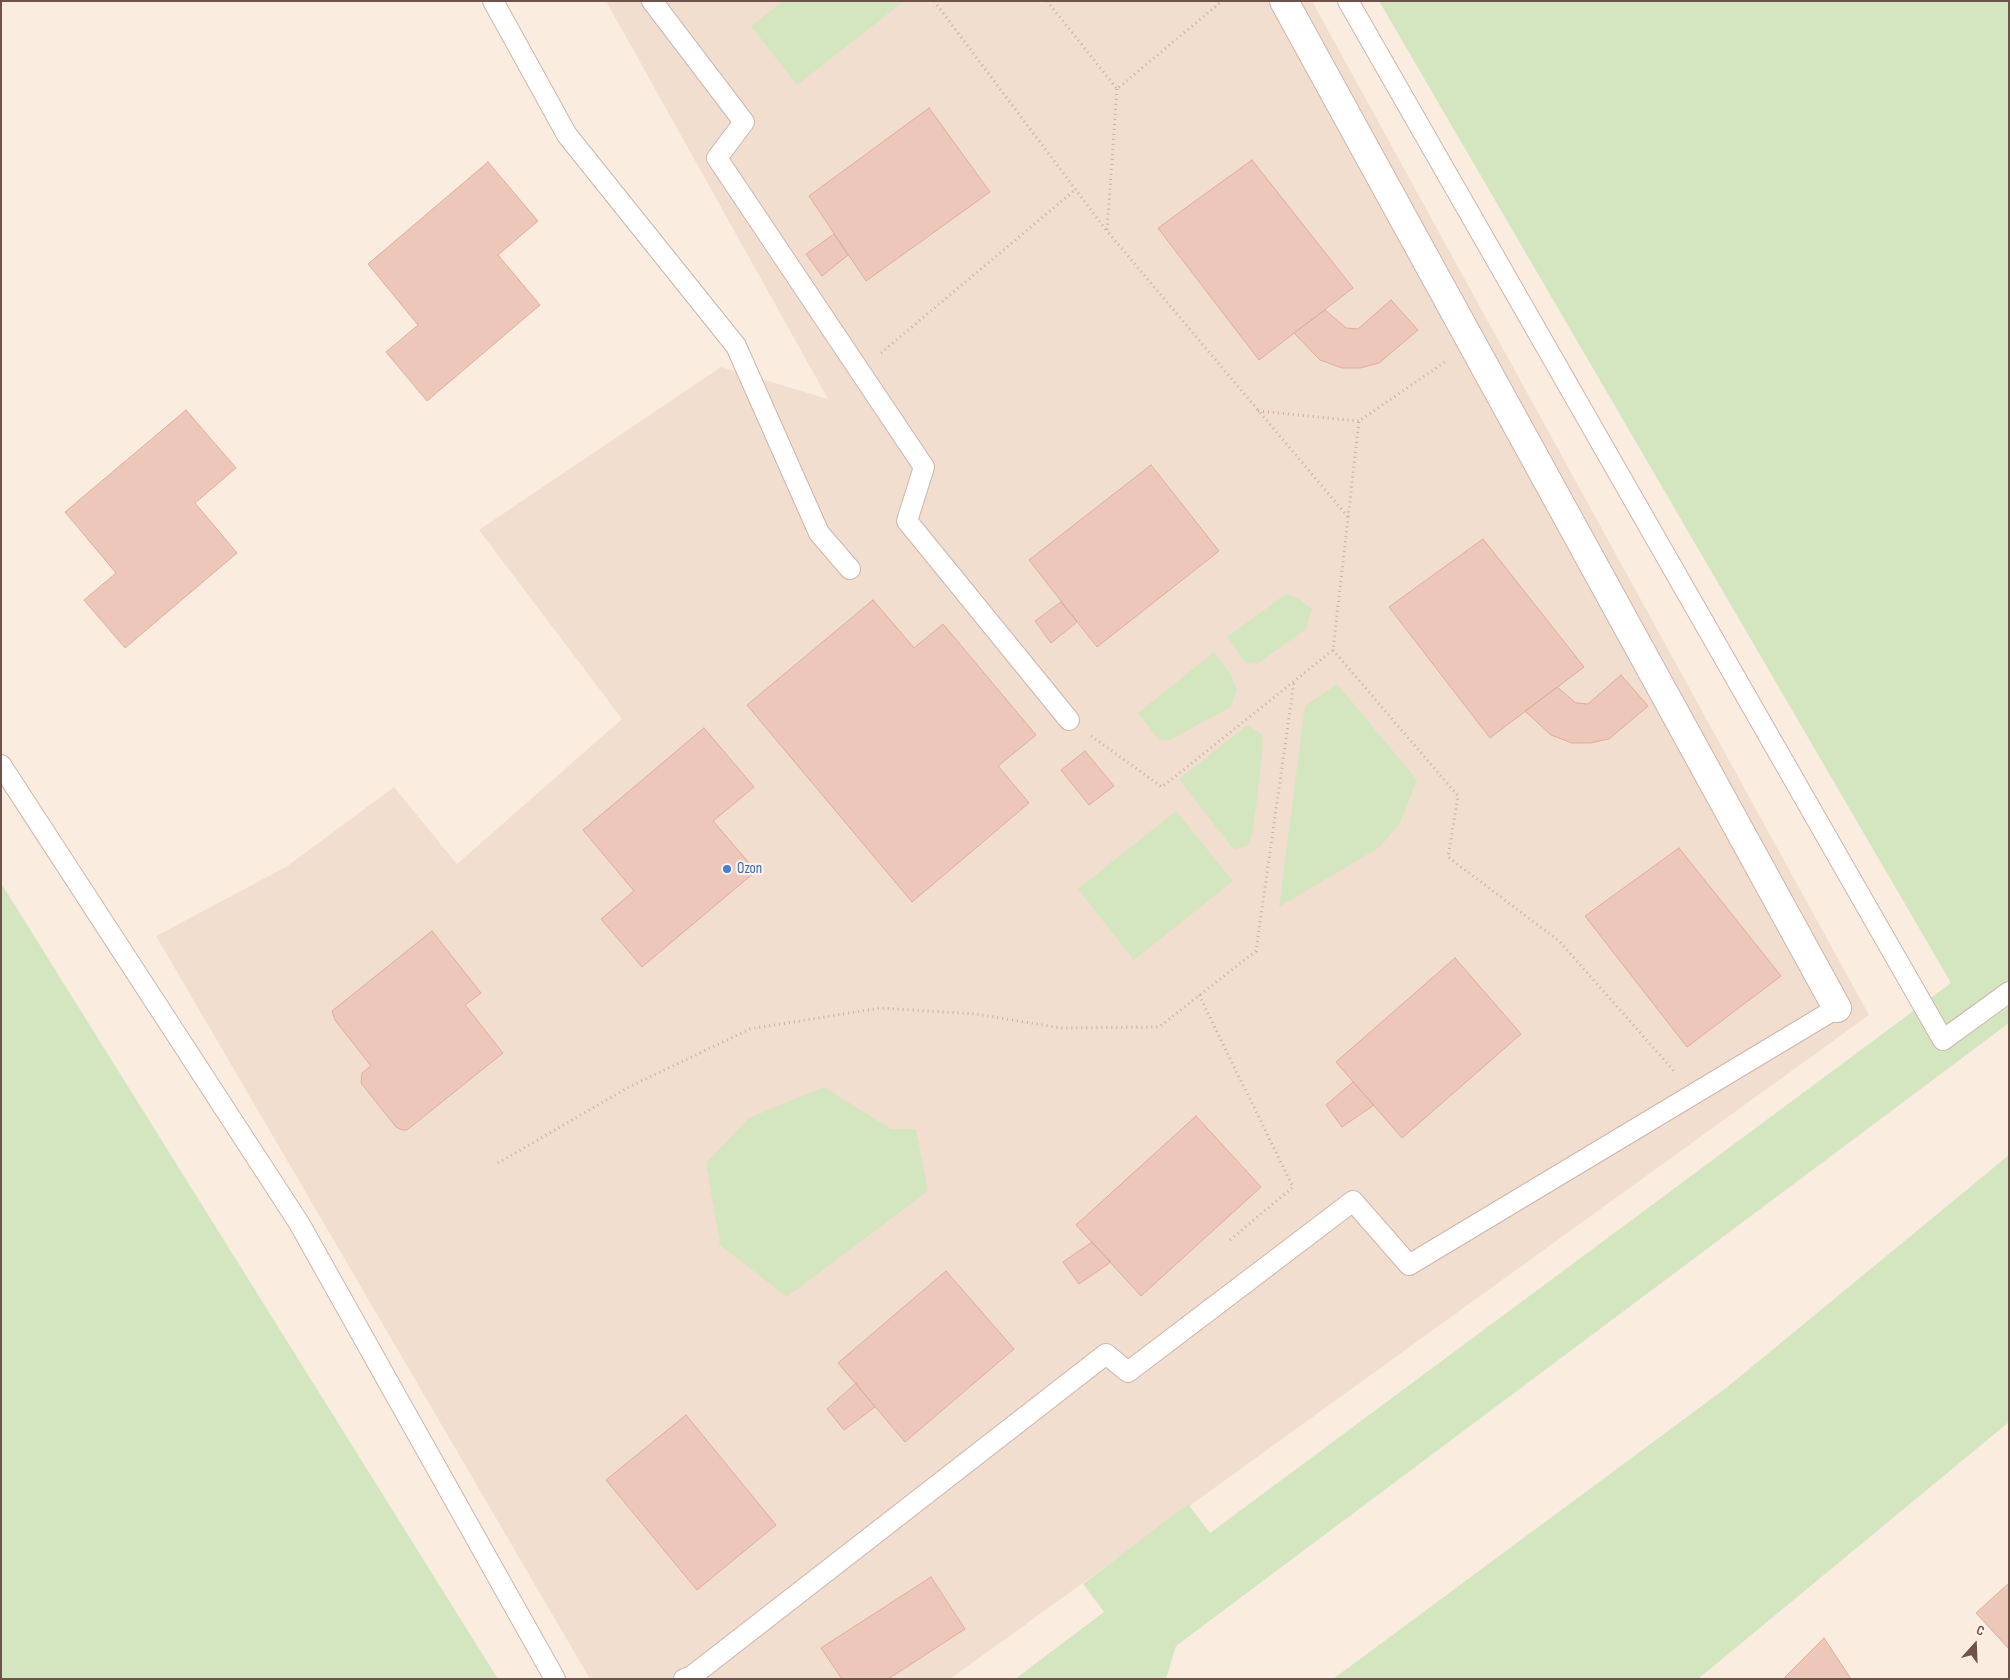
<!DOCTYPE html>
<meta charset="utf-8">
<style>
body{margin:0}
#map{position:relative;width:2010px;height:1680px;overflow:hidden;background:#faede0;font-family:"Sofia Sans Condensed",sans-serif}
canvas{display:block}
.frame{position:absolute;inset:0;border:2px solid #6f524a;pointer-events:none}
.north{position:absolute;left:1950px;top:1620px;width:50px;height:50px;-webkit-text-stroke:4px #fef1e6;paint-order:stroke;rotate:20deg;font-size:14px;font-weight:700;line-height:20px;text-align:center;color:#6f524a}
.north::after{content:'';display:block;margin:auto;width:18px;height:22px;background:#6f524a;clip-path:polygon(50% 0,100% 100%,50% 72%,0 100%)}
</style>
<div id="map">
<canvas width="2010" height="1680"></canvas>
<div class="frame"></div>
<div class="north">С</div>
</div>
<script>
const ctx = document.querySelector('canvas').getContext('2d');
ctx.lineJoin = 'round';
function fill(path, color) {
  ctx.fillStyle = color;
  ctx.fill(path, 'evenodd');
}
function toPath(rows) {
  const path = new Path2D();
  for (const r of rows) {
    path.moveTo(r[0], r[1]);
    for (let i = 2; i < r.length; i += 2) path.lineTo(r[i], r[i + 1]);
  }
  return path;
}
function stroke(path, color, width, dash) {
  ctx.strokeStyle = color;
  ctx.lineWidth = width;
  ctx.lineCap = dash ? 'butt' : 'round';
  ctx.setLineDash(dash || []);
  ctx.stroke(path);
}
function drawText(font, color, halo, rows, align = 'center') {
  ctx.font = font + ' "Sofia Sans Condensed",sans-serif';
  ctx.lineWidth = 4.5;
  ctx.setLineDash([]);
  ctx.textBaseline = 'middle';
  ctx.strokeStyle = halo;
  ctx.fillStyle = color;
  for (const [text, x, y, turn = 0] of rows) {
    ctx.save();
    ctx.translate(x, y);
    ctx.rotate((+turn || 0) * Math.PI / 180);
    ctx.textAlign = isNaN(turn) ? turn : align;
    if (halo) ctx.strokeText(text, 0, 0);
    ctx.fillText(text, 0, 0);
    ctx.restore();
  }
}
fill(toPath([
 [606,1,1312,1,1869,1015,950,1679,590,1679,156,936,286,867,394,787,457,864,622,719,479,530,721,367,828,399]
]), '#f1decf');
fill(toPath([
 [783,1,903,1,903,2,797,85,751,26],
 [1379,1,2009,1,2009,1023,1176,1646,1166,1679,1015,1679,1104,1612,1083,1584,1188,1504,1210,1533,1951,983],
 [1286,594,1298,598,1312,609,1306,629,1257,664,1246,663,1227,637],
 [1214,652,1230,674,1237,690,1231,707,1170,740,1159,740,1138,713],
 [1337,684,1417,780,1400,823,1380,847,1279,907,1305,706],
 [1247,725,1262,734,1263,746,1253,832,1248,845,1234,850,1179,779],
 [1176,811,1233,881,1134,960,1078,889],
 [1,883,498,1679,1,1679],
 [824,1087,891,1129,916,1129,928,1191,787,1297,720,1245,706,1163,749,1118],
 [2009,1155,2009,1422,1698,1679,1333,1679,1726,1388]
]), '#d4e6c0');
const building = toPath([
 [929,108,990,192,866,281,809,196,929,108],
 [1252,160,1353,288,1259,360,1158,228,1252,160],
 [488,162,538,221,498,255,540,305,427,401,386,352,418,325,368,264,488,162],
 [834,234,848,255,822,276,806,254,834,234],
 [1391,300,1418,330,1379,363,1360,368,1342,368,1320,360,1294,333,1325,310,1346,328,1358,329,1391,300],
 [186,410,236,468,195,503,237,553,125,648,84,600,116,573,65,512,186,410],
 [1151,465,1219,551,1097,647,1029,560,1151,465],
 [1483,539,1584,667,1490,738,1389,607,1483,539],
 [873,600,914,648,943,624,1036,735,998,766,1029,803,912,902,747,705,873,600],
 [1061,602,1077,622,1051,643,1035,621,1061,602],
 [1621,675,1648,706,1609,739,1590,743,1572,743,1551,735,1525,711,1557,687,1576,703,1588,704,1621,675],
 [704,728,754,787,713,821,756,871,642,967,601,919,634,891,583,830,704,728],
 [1085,751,1114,786,1089,805,1061,770,1085,751],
 [1679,848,1781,976,1687,1047,1585,916,1679,848],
 [432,931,481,993,465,1005,503,1053,407,1130,402,1130,396,1127,361,1083,362,1073,371,1066,335,1020,332,1011,432,931],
 [1455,958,1521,1034,1402,1138,1336,1062,1455,958],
 [1353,1082,1374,1105,1342,1127,1326,1105,1353,1082],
 [1196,1116,1261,1187,1141,1296,1076,1225,1196,1116],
 [1092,1242,1111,1262,1079,1284,1063,1262,1092,1242],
 [946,1271,1014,1349,905,1442,838,1363,946,1271],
 [856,1383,875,1407,844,1430,827,1409,856,1383],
 [686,1415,776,1525,697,1590,606,1480,686,1415],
 [931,1577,965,1629,888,1679,842,1679,821,1648,931,1577],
 [2009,1583,2009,1649,1976,1613,2009,1583],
 [1824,1638,1851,1679,1786,1679,1785,1677,1824,1638]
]);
fill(building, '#edc8ba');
stroke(building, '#dfad9b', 1);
const service = toPath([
 [493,1,567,135,736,346,819,533,850,569],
 [652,1,744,122,717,158,924,467,907,521,1069,720],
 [1348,1,1943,1040,2009,992],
 [1,765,299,1223,555,1679],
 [684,1679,692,1676,1106,1354,1128,1372,1353,1201,1409,1265,1837,1008]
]);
const minor = toPath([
 [1284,1,1837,1008]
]);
stroke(service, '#ccb6ab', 22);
stroke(minor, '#ccb6ab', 30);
stroke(toPath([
 [934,1,1106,230],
 [1047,1,1117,89,1222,1],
 [1117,89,1107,231,1348,517],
 [881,353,1076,189],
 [1258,411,1359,421],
 [1333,650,1458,796,1448,857,1559,941,1674,1071],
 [1091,736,1162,787,1333,650,1359,421,1445,362],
 [1199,995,1293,1187,1230,1240],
 [498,1163,629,1087,750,1029,880,1008,976,1014,1061,1028,1159,1027,1256,951,1294,682]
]), '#d1ac9e', 3, [1, 4]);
stroke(service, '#fff', 20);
stroke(minor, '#fff', 28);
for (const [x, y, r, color] of [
 [727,869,5,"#3f7fe0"]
]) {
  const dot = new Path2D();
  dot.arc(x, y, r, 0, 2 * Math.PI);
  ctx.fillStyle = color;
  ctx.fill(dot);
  stroke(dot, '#fef1e6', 2);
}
drawText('15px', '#366cbe', '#fef1e6', [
 ["Ozon",737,869]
], 'left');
</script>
